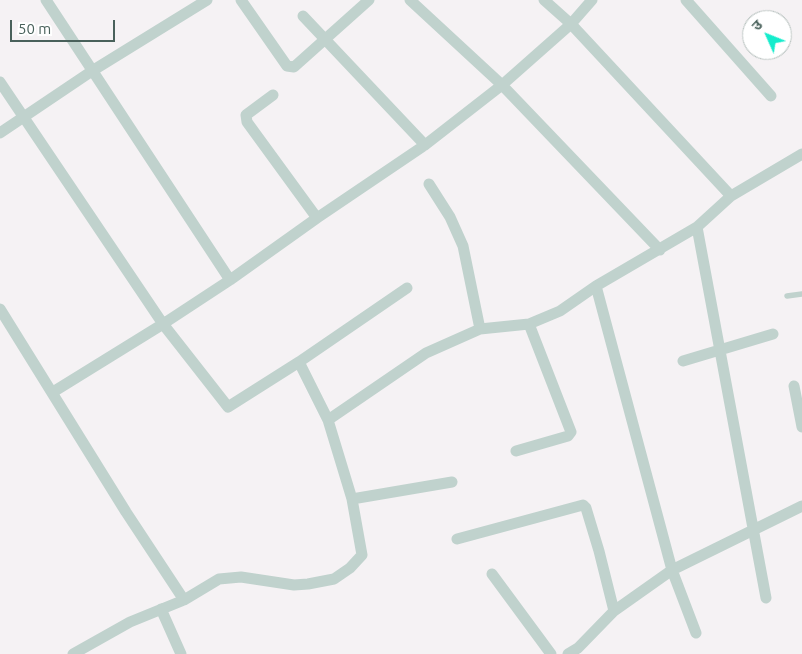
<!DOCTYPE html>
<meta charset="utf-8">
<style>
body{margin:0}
#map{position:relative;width:802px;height:654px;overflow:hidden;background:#f5f2f4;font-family:Ubuntu,"Noto Sans Devanagari",sans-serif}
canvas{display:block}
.north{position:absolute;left:742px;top:10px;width:50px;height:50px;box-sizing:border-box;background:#fff;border:1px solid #b6c0bd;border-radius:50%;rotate:314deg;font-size:14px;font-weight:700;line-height:20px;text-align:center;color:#49615b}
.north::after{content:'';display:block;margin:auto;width:18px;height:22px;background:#15eccc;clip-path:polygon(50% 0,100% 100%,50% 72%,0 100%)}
.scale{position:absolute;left:10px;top:20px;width:105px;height:22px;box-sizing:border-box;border:2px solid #49615b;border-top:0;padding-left:6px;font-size:15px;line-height:18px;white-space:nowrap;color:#49615b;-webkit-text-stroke:4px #fff;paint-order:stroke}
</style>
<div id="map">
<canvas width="802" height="654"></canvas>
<div class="north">उ</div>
<div class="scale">50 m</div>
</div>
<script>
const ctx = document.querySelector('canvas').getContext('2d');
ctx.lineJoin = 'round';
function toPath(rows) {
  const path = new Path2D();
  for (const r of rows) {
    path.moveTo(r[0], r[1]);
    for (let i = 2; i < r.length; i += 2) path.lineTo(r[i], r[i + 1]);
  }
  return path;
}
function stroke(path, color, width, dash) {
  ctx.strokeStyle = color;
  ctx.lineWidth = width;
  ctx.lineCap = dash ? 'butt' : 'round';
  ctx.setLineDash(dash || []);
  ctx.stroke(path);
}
stroke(toPath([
 [787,296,802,294]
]), '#c0d2cd', 5.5);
stroke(toPath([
 [46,0,230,280],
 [241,0,287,66,294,67,369,0],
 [410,0,502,85,660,250],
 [544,0,571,24,731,196],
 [686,0,771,96],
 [303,16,425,145],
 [0,82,163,324,228,407,299,362,407,288],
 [273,95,246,115,247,122,317,218],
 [0,133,92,71,207,0],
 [429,184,450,217,463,246,480,329],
 [697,227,766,598],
 [596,286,672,570,696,633],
 [0,309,126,512,184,600],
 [683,361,773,334],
 [299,362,328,420],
 [794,386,802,427],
 [53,392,163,324,230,280,317,218,425,145,502,85,571,24,592,0],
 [516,451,568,436,571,432,529,324],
 [352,499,452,482],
 [457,539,583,505,586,508,599,551,614,611],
 [492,574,551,654],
 [161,609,181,654],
 [73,654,130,622,184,600,219,579,241,577,294,585,308,584,334,579,350,568,362,555,352,499,328,420,426,353,480,329,529,324,560,311,596,286,697,227,731,196,802,154],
 [568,654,578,648,614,611,672,570,802,506]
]), '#c0d2cd', 11);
</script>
